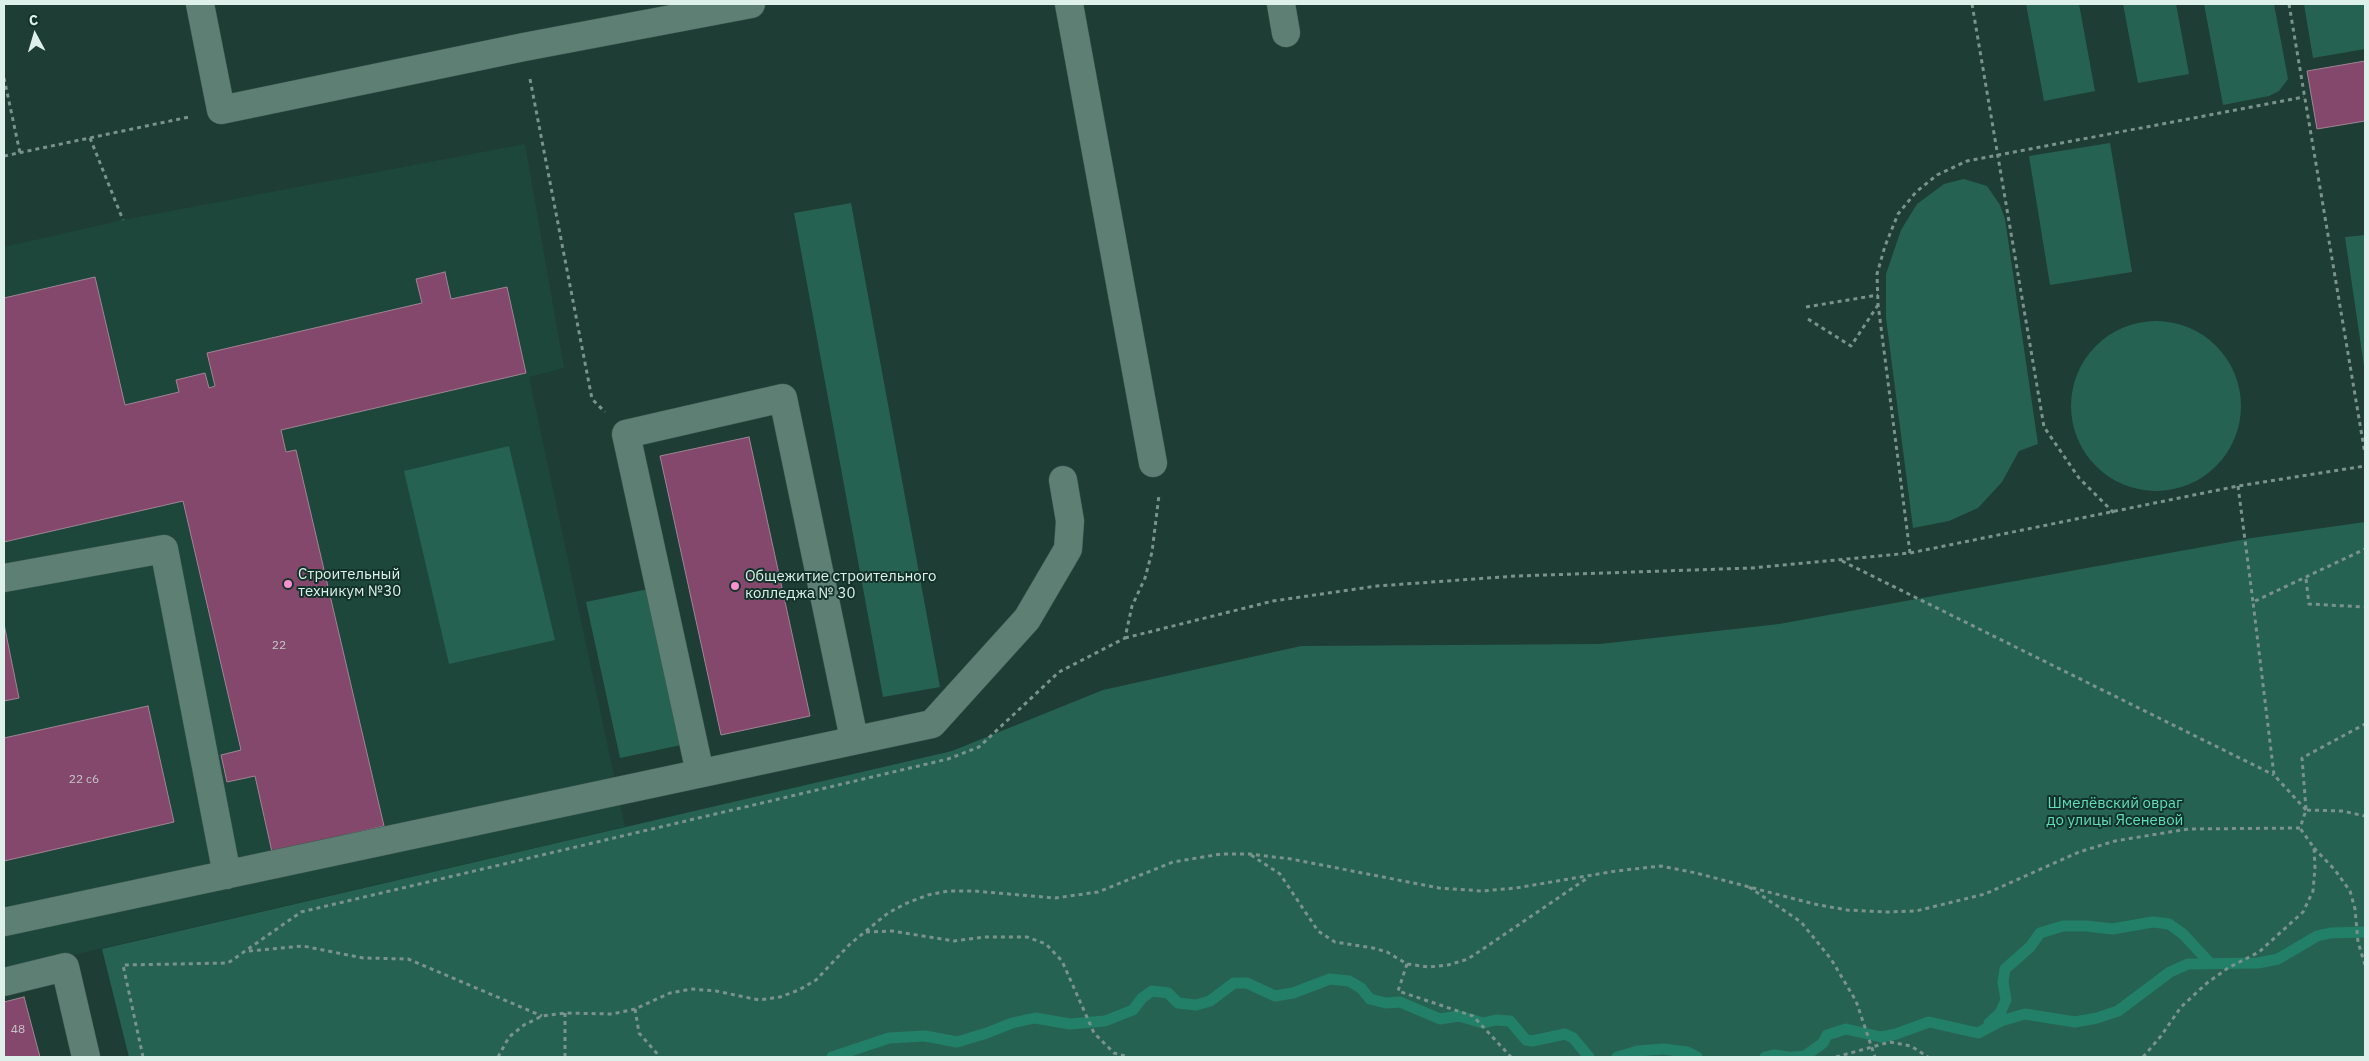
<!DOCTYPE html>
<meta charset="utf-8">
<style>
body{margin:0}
#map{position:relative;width:2369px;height:1061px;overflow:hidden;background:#1e3d34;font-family:"IBM Plex Sans",sans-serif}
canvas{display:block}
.frame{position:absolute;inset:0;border:5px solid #def0ea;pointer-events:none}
.north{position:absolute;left:10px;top:10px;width:50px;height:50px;-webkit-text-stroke:4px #13332a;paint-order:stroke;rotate:354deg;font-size:14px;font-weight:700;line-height:20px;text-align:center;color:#def0ea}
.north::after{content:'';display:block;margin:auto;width:18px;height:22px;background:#def0ea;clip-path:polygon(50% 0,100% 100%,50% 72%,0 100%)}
</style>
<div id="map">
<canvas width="2369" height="1061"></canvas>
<div class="frame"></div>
<div class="north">С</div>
</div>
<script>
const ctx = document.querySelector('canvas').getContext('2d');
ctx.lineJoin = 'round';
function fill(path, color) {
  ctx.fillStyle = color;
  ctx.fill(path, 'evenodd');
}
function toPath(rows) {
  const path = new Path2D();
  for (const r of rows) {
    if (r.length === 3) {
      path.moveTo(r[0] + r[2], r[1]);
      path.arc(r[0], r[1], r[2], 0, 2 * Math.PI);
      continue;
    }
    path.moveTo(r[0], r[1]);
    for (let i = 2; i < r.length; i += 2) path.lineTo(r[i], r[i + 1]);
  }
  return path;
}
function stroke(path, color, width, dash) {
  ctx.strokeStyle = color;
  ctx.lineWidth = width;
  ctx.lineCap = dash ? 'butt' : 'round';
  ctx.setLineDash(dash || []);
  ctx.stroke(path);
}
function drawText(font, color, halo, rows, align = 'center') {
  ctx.font = font + ' "IBM Plex Sans",sans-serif';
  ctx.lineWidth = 4;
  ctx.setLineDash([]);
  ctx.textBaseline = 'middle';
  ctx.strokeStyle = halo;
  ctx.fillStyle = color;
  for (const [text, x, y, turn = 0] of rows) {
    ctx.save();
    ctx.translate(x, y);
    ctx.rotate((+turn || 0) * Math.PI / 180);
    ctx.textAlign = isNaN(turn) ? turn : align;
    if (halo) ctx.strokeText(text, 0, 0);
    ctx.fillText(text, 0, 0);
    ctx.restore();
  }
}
fill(toPath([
 [525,144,564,368,529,377,625,827,4,971,4,247,123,220]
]), '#1d473b');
fill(toPath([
 [2026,4,2079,4,2095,91,2044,101],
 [2123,4,2176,4,2189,74,2138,83],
 [2204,4,2274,4,2288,79,2279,91,2269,96,2223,105],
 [2304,4,2365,4,2365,49,2313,58],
 [2110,143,2132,272,2050,285,2029,156],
 [1964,179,1987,186,2000,205,2005,219,2038,444,2019,451,2002,482,1978,508,1949,521,1913,528,1886,318,1886,274,1901,230,1917,204,1944,184],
 [851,203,940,687,883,697,794,213],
 [2365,235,2365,373,2345,237],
 [2156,406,85],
 [509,446,555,640,449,664,404,471],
 [2365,522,2365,1057,129,1057,102,949,952,751,1103,690,1301,646,1600,644,1779,624,2252,538],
 [653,588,686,744,620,758,586,602]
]), '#266252');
stroke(toPath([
 [1989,1023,2000,1013,2006,1000,2003,982,2005,969,2030,947,2040,933,2063,926,2087,926,2112,929,2153,922,2169,924,2183,934,2209,962],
 [832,1057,889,1038,925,1036,957,1042,987,1033,1012,1023,1035,1018,1070,1024,1105,1021,1133,1010,1142,998,1152,991,1168,993,1178,1003,1196,1005,1210,1001,1234,983,1247,983,1275,996,1293,993,1330,979,1349,981,1361,988,1370,999,1386,1003,1400,1002,1440,1019,1459,1016,1483,1023,1496,1020,1510,1021,1526,1040,1532,1041,1565,1034,1573,1038,1589,1057],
 [1617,1057,1638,1051,1663,1049,1687,1052,1697,1057],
 [1765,1057,1774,1055,1788,1057],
 [1792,1057,1805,1056,1823,1043,1827,1035,1846,1029,1881,1037,1896,1034,1929,1022,1978,1033,2001,1021,2025,1014,2075,1022,2097,1018,2118,1011,2170,972,2188,964,2258,963,2278,959,2317,936,2330,933,2365,932]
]), '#227f68', 11);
const building = toPath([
 [2365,61,2365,121,2317,129,2307,71,2365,61],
 [445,272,451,299,507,287,526,373,281,430,286,452,296,450,384,826,272,852,255,776,227,782,221,755,241,750,183,501,4,542,4,298,95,277,125,405,179,392,176,380,205,373,209,388,215,386,207,353,422,303,416,279,445,272],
 [749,437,810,716,721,735,660,456,749,437],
 [4,624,19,698,4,701,4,624],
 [148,706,174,822,4,861,4,738,148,706],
 [24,997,40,1057,4,1057,4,1002,24,997]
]);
fill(building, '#83486c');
stroke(building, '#a18494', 1);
const minor = toPath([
 [200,4,221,110,524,47,751,4],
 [1069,4,1153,463],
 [1281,4,1286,33],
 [4,578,164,549,227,875],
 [700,773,626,434,783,398,854,739],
 [4,922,932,724,1027,619,1068,549,1070,521,1063,480],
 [4,982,65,967,86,1057]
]);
stroke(minor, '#3c5951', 29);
stroke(toPath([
 [1972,4,2044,427,2079,478,2114,513],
 [2289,4,2365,454],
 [4,78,20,153],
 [530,79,592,399,605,412],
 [90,138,123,220],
 [4,156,189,117],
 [1806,307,1878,295],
 [1808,319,1851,346,1878,305],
 [2238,486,2253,602],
 [1910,553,1878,304,1877,274,1885,246,1898,214,1916,192,1937,175,1967,161,2304,97],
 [1842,561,2274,775],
 [2306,579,2309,604,2365,607],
 [1125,638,1273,601,1377,586,1516,576,1752,568,1910,553,2238,486,2365,466],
 [2306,809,2302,758,2365,724],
 [2306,810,2274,775,2253,602,2365,549],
 [2314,848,2335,870,2350,891,2355,909,2358,942,2365,965],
 [1251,855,1280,874,1318,931,1335,942,1373,948,1387,952,1407,964,1429,967,1448,965,1468,959,1589,877],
 [1749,887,1801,922,1831,959,1856,1001,1875,1057],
 [866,932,892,931,954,941,984,937,1027,937,1046,944,1062,961,1094,1033,1114,1053,1129,1057],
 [249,951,303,946,363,958,408,959,542,1016],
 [1407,964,1398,991,1473,1016,1511,1057],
 [635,1009,639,1033,660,1057],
 [565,1013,565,1057],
 [143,1057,123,965,228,963,301,912,948,759,979,747,1059,672,1125,638,1132,606,1145,578,1152,552,1159,495],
 [498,1057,509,1037,524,1025,542,1016,565,1013,612,1014,635,1009,670,993,691,989,716,991,759,1000,780,997,799,990,816,980,850,944,888,913,907,903,928,895,948,891,974,891,1055,898,1098,892,1173,862,1221,854,1250,854,1291,859,1439,888,1482,891,1516,888,1616,871,1661,866,1696,873,1814,904,1847,910,1886,912,1916,911,1985,894,2079,852,2115,841,2188,829,2300,828,2306,810,2342,811,2365,816],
 [1836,1057,1890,1042,1911,1046,1928,1057],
 [2143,1057,2161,1036,2181,1007,2207,983,2228,968,2259,952,2303,912,2313,891,2315,868,2314,848,2300,828]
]), '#7a938b', 3, [4, 4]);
stroke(minor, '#5e7f74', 28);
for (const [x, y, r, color] of [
 [288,584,5,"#f790ce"],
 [735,586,5,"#f790ce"]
]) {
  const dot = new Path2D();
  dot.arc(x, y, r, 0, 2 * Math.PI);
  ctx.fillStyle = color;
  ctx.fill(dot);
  stroke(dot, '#13332a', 2);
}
drawText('12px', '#c7c6ca', null, [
 ["22",279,646],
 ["22 с6",84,780],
 ["48",18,1030]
]);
drawText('15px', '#def0ea', '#13332a', [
 ["Строительный",298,575],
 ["техникум №30",298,592],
 ["Общежитие строительного",745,577],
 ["колледжа № 30",745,594]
], 'left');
drawText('15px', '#60debb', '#13332a', [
 ["Шмелёвский овраг",2115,804],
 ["до улицы Ясеневой",2115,821]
]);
</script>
